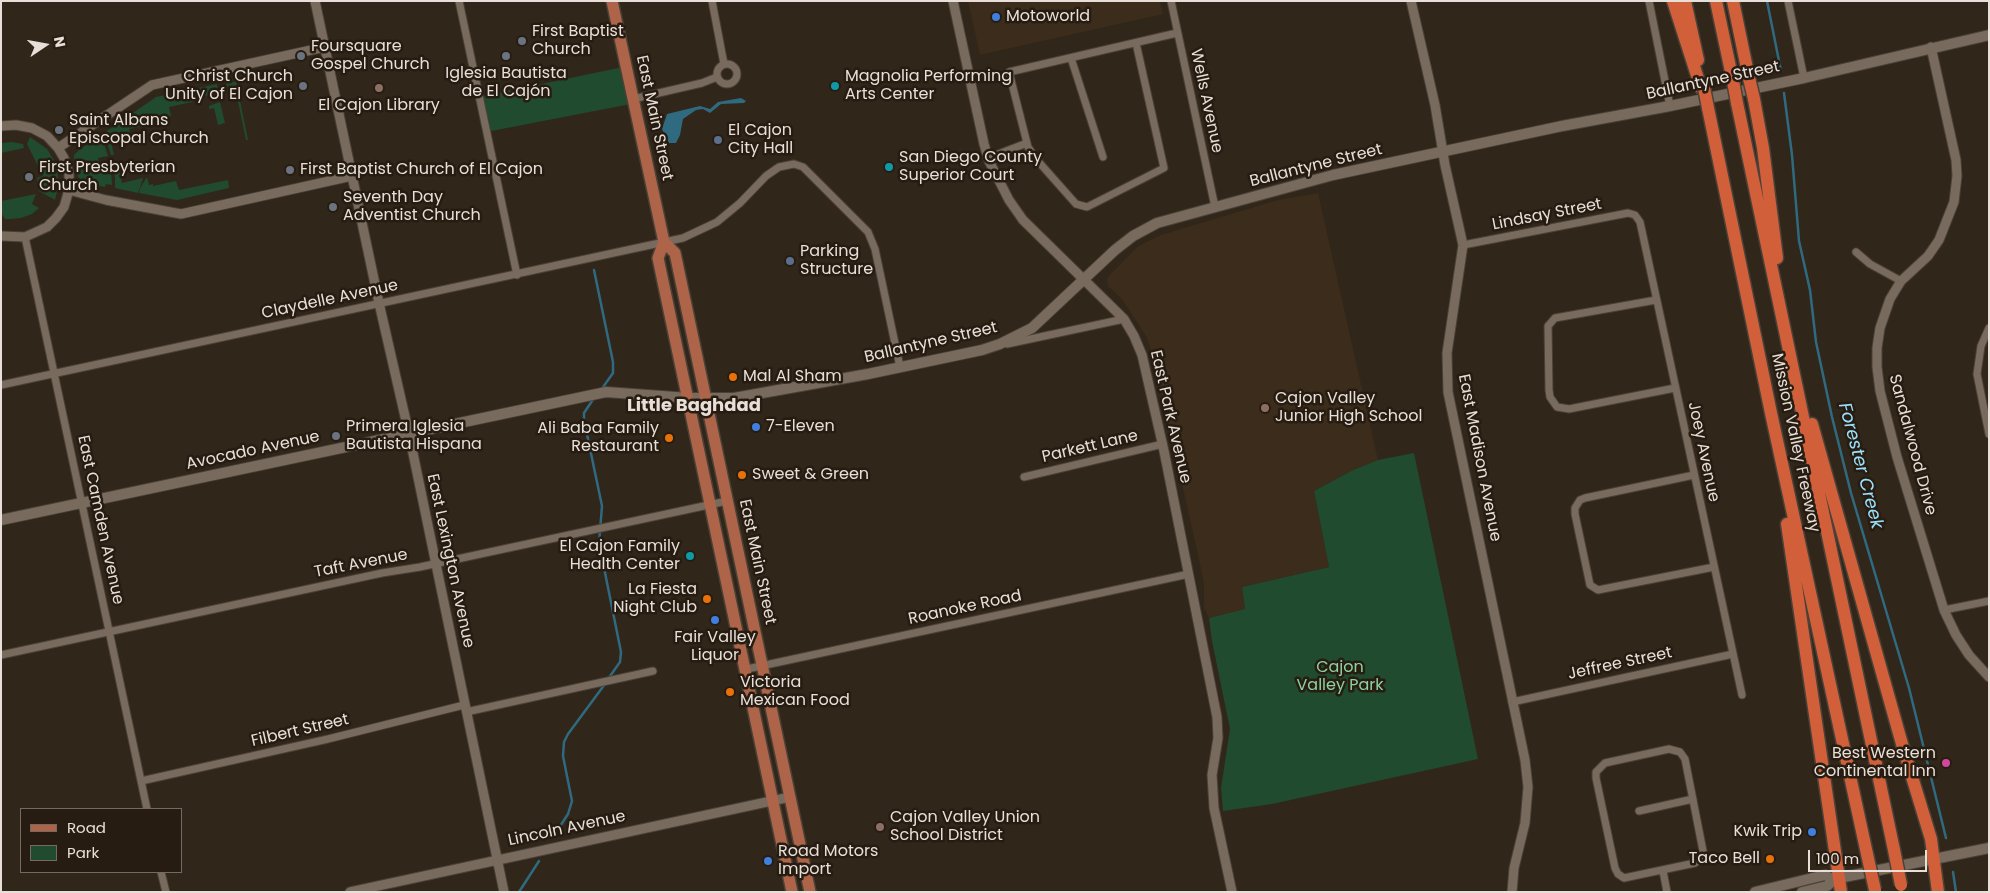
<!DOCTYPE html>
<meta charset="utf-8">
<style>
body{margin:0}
#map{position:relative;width:1990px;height:893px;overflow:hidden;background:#31261a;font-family:Poppins,sans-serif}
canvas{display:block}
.frame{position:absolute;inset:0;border:2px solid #e7dfd8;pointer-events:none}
.legend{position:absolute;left:20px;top:808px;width:162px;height:65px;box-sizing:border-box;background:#271c11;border:1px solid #746a61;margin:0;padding:6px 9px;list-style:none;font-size:15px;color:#e7dfd8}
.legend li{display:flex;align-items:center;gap:10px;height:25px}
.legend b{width:25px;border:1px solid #746a61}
.north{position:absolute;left:20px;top:20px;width:50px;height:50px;-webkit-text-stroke:4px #271c11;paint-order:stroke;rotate:78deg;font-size:14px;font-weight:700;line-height:20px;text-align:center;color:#e7dfd8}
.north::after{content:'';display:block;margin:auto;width:18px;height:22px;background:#e7dfd8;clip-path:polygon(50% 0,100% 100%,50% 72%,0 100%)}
.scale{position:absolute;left:1808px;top:850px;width:119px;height:22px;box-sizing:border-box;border:2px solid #e7dfd8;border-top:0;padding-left:6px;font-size:15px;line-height:18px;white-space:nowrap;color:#e7dfd8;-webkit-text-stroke:4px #271c11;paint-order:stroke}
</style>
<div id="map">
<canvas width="1990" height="893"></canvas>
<div class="frame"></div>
<ul class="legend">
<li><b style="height:6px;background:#ad6448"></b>Road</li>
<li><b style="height:14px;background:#204b2e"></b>Park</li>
</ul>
<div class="north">N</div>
<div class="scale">100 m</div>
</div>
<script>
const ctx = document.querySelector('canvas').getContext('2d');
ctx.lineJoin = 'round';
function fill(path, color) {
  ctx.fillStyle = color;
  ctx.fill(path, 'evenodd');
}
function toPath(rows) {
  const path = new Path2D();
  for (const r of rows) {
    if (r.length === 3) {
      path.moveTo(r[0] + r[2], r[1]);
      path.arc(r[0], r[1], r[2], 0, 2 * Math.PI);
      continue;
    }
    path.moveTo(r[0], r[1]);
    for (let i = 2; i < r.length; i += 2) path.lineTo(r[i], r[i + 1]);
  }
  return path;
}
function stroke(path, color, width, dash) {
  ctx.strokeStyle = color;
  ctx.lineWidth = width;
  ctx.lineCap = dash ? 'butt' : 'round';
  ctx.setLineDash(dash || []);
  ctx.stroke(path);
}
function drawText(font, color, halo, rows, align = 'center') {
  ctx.font = font + ' Poppins,sans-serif';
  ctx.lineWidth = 5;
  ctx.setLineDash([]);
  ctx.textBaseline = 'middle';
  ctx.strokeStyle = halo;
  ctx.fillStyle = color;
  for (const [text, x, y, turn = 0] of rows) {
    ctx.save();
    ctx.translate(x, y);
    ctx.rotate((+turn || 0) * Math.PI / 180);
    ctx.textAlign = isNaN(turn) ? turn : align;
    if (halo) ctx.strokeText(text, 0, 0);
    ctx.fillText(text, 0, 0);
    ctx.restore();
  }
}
fill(toPath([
 [968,1,1160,1,1163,14,980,55],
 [1318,193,1378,460,1353,470,1314,491,1329,567,1242,587,1245,609,1209,618,1204,608,1204,584,1199,559,1153,356,1146,336,1122,299,1108,286,1107,278,1137,247,1161,235,1278,200]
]), '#3c2c1b');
fill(toPath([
 [623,67,631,104,486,132,479,97],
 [230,81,230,83,236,81,248,140,246,140,235,87,227,87,226,82],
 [217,84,218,93,201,97,201,100,169,107,171,116,142,122,143,126,129,129,130,134,110,138,114,155,111,155,104,133,156,97],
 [220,102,225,123,218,125,214,108,209,109,209,106],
 [30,137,47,149,55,162,38,166,27,144],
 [102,137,108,156,98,158,99,162,93,162,91,165,95,168,100,165,101,170,111,168,112,185,106,184,105,187,85,183,78,177,74,158,74,155,79,150,95,139,97,141],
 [12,142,23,144,24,148,1,153,1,143],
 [56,165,59,183,55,200,39,191,37,178,43,176,41,169],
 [116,167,117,173,120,172,122,183,143,178,138,193,115,188,115,178,113,168],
 [147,177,149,185,153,184,153,186,176,181,179,190,228,180,229,188,177,200,139,193,140,188],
 [36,194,32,204,39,208,32,214,21,218,10,219,5,219,1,213,1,201],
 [1414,453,1478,759,1272,804,1223,811,1221,788,1230,729,1212,641,1209,618,1245,609,1242,587,1329,567,1314,491,1353,470,1378,460]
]), '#204b2e');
fill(toPath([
 [741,98,746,101,744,103,721,104,710,113,703,109,696,110,683,119,680,135,676,143,669,143,662,129,667,114,700,106,710,109,718,102]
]), '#2f6a80');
stroke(toPath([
 [1767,1,1781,71],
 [1784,93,1792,155,1799,241,1810,290,1816,342,1832,417,1851,493,1909,688,1946,838],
 [594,270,613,362,613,373,601,390],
 [594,398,584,413,584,420,602,506,599,543,621,652,620,662,608,679],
 [557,831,568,814,572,801,563,756,564,742,568,734,605,684],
 [1953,872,1956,892],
 [519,892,539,861]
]), '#2f6a80', 2.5);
const minor = toPath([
 [459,1,517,275],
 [712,1,724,64],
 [1171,1,1215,207],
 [1649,1,1670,106],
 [1788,1,1804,78],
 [1136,43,1164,168,1087,207,1076,204,1037,160,1028,147,1009,72,1177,33],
 [1071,58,1103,157],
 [727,74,10],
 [633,99,702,83,717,77],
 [988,158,1027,143],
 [25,237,147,809],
 [1463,245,1628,213,1635,215,1640,222,1742,695],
 [1856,252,1870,264,1901,281],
 [1656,300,1555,318,1548,326,1549,390,1550,397,1557,407,1569,409,1675,388],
 [1989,328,1981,346,1977,374,1989,434],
 [1007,344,1124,319],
 [1,385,683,238,717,222,740,203,766,176,779,167,794,164,803,167,868,232,875,249,900,367],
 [1694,475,1585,498,1580,500,1575,508,1575,514,1590,585,1598,590,1714,567],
 [1024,477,1163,444],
 [1944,610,1989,601],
 [1,655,382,573,420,567,727,501],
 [747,669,1189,574],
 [1512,702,1733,654],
 [466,712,653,671],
 [1669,749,1680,752,1685,759,1703,851,1700,859,1695,863,1624,878,1618,874,1615,868,1596,778,1596,772,1605,763,1669,749],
 [141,781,328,739,464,705],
 [1639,811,1693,799],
 [1663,871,1667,892],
 [161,872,166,892]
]);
const tertiary = toPath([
 [315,1,379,303,409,434,504,892],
 [953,1,984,144,989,161,1009,200,1023,220,1124,319,1134,336,1142,355,1164,451,1217,717,1218,738,1212,775,1214,808,1232,892],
 [1411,1,1435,105,1445,165,1463,245,1447,353,1448,392,1525,760,1528,787,1525,823,1514,868,1512,892],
 [1931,47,1956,160,1957,176,1954,202,1939,240,1928,256,1901,281,1890,299,1880,328,1877,348,1877,367,1880,391,1897,457,1944,610,1956,635,1969,655,1989,677],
 [1,126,16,125,32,128,47,136,58,148,64,158,69,174,69,190,64,207,56,218,47,227,25,237,1,236],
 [58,148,152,85,325,47],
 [69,190,106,200,181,214,352,176],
 [350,892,790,797]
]);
const secondary = toPath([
 [1,520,606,392,689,398,734,398,868,374,982,350,1000,344,1032,328,1115,250,1133,236,1157,223,1333,175,1562,126,1670,106,1804,78,1989,35],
 [1839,878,1989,848],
 [1755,892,1825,875,1834,880,1827,886,1802,892]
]);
const primary = toPath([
 [612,1,664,242,658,258,792,892],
 [664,242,675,253,810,892]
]);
const motorway = toPath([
 [1673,1,1701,88],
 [1685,1,1698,60],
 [1716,1,1733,81],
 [1733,1,1749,78],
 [1754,99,1763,148,1777,258],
 [1737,103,1894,850],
 [1708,108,1771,413,1867,854],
 [1812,424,1902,744,1931,839,1938,892],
 [1787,524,1841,892]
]);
stroke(minor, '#4a4138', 9);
stroke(tertiary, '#4a4138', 11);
stroke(secondary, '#4a4138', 12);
stroke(primary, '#4a4138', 14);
stroke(motorway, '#4a4138', 15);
stroke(minor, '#786b5e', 7);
stroke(tertiary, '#786b5e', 9);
stroke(secondary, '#786b5e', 10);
stroke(primary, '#ad6448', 11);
stroke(motorway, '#d05f3a', 12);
const motorwayBridge = toPath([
 [1749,78,1754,99],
 [1733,81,1737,103],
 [1704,88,1708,108],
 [1894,850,1901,885],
 [1867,854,1875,890]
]);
stroke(motorwayBridge, '#4a4138', 15, []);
stroke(motorwayBridge, '#d05f3a', 12);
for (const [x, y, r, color] of [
 [996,17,5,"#3f7fe0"],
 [522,41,5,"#6b7280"],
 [301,56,5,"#6b7280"],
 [506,56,5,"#6b7280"],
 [303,86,5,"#6b7280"],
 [835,86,5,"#0f9aa8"],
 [379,88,5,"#8d6e63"],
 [59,130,5,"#6b7280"],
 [718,140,5,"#5c6f8a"],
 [889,167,5,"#0f9aa8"],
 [290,170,5,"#6b7280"],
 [29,177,5,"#6b7280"],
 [333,207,5,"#6b7280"],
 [790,261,5,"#5c6f8a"],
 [733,377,5,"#e8710a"],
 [1265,408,5,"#8d6e63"],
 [756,427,5,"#3f7fe0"],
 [336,436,5,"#6b7280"],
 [669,438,5,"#e8710a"],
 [742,475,5,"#e8710a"],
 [690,556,5,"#0f9aa8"],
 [707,599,5,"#e8710a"],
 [715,620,5,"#3f7fe0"],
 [730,692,5,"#e8710a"],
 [1946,763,5,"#d1479c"],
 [880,827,5,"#8d6e63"],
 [1812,832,5,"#3f7fe0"],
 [1770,859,5,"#e8710a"],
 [768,861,5,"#3f7fe0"]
]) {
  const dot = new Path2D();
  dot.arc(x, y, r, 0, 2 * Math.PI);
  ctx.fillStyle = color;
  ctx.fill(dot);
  stroke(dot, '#271c11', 2);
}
drawText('16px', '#e7dfd8', '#271c11', [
 ["Motoworld",1006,17],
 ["First Baptist",532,32],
 ["Church",532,50],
 ["Foursquare",311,47],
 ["Gospel Church",311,65],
 ["Iglesia Bautista",506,74,"center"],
 ["de El Cajón",506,92,"center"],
 ["Christ Church",293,77,"right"],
 ["Unity of El Cajon",293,95,"right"],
 ["Magnolia Performing",845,77],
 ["Arts Center",845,95],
 ["El Cajon Library",379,106,"center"],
 ["Saint Albans",69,121],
 ["Episcopal Church",69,139],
 ["El Cajon",728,131],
 ["City Hall",728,149],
 ["San Diego County",899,158],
 ["Superior Court",899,176],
 ["First Presbyterian",39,168],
 ["Church",39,186],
 ["First Baptist Church of El Cajon",300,170],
 ["Seventh Day",343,198],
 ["Adventist Church",343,216],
 ["Parking",800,252],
 ["Structure",800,270],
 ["Mal Al Sham",743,377],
 ["Cajon Valley",1275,399],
 ["Junior High School",1275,417],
 ["Primera Iglesia",346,427],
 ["Bautista Hispana",346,445],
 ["7-Eleven",766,427],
 ["Ali Baba Family",659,429,"right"],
 ["Restaurant",659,447,"right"],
 ["Sweet & Green",752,475],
 ["El Cajon Family",680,547,"right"],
 ["Health Center",680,565,"right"],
 ["La Fiesta",697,590,"right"],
 ["Night Club",697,608,"right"],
 ["Fair Valley",715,638,"center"],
 ["Liquor",715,656,"center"],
 ["Victoria",740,683],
 ["Mexican Food",740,701],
 ["Best Western",1936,754,"right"],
 ["Continental Inn",1936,772,"right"],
 ["Cajon Valley Union",890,818],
 ["School District",890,836],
 ["Kwik Trip",1802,832,"right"],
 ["Road Motors",778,852],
 ["Import",778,870],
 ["Taco Bell",1760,859,"right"]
], 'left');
drawText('16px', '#e7dfd8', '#271c11', [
 ["Ballantyne Street",1713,81,-12],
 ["Wells Avenue",1206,101,78],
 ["East Main Street",654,118,78],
 ["Ballantyne Street",1316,166,-14],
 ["Lindsay Street",1547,215,-11],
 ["Claydelle Avenue",330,300,-12],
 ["Ballantyne Street",931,343,-13],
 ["East Park Avenue",1170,417,77],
 ["Mission Valley Freeway",1795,443,78],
 ["Sandalwood Drive",1912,445,75],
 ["Parkett Lane",1090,447,-13],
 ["Avocado Avenue",253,451,-12],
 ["Joey Avenue",1703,452,78],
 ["East Madison Avenue",1479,458,79],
 ["East Camden Avenue",100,520,78],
 ["East Lexington Avenue",450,561,78],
 ["East Main Street",757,562,78],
 ["Taft Avenue",361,564,-11],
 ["Roanoke Road",965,608,-12],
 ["Jeffree Street",1620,664,-12],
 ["Filbert Street",300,731,-13],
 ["Lincoln Avenue",567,829,-12]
]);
drawText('16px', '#8cd2a0', '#271c11', [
 ["Cajon",1340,668],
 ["Valley Park",1340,686]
]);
drawText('bold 18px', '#e7dfd8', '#271c11', [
 ["Little Baghdad",694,406]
]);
drawText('italic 18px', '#9ae0fd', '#271c11', [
 ["Forester Creek",1860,466,75]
]);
</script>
